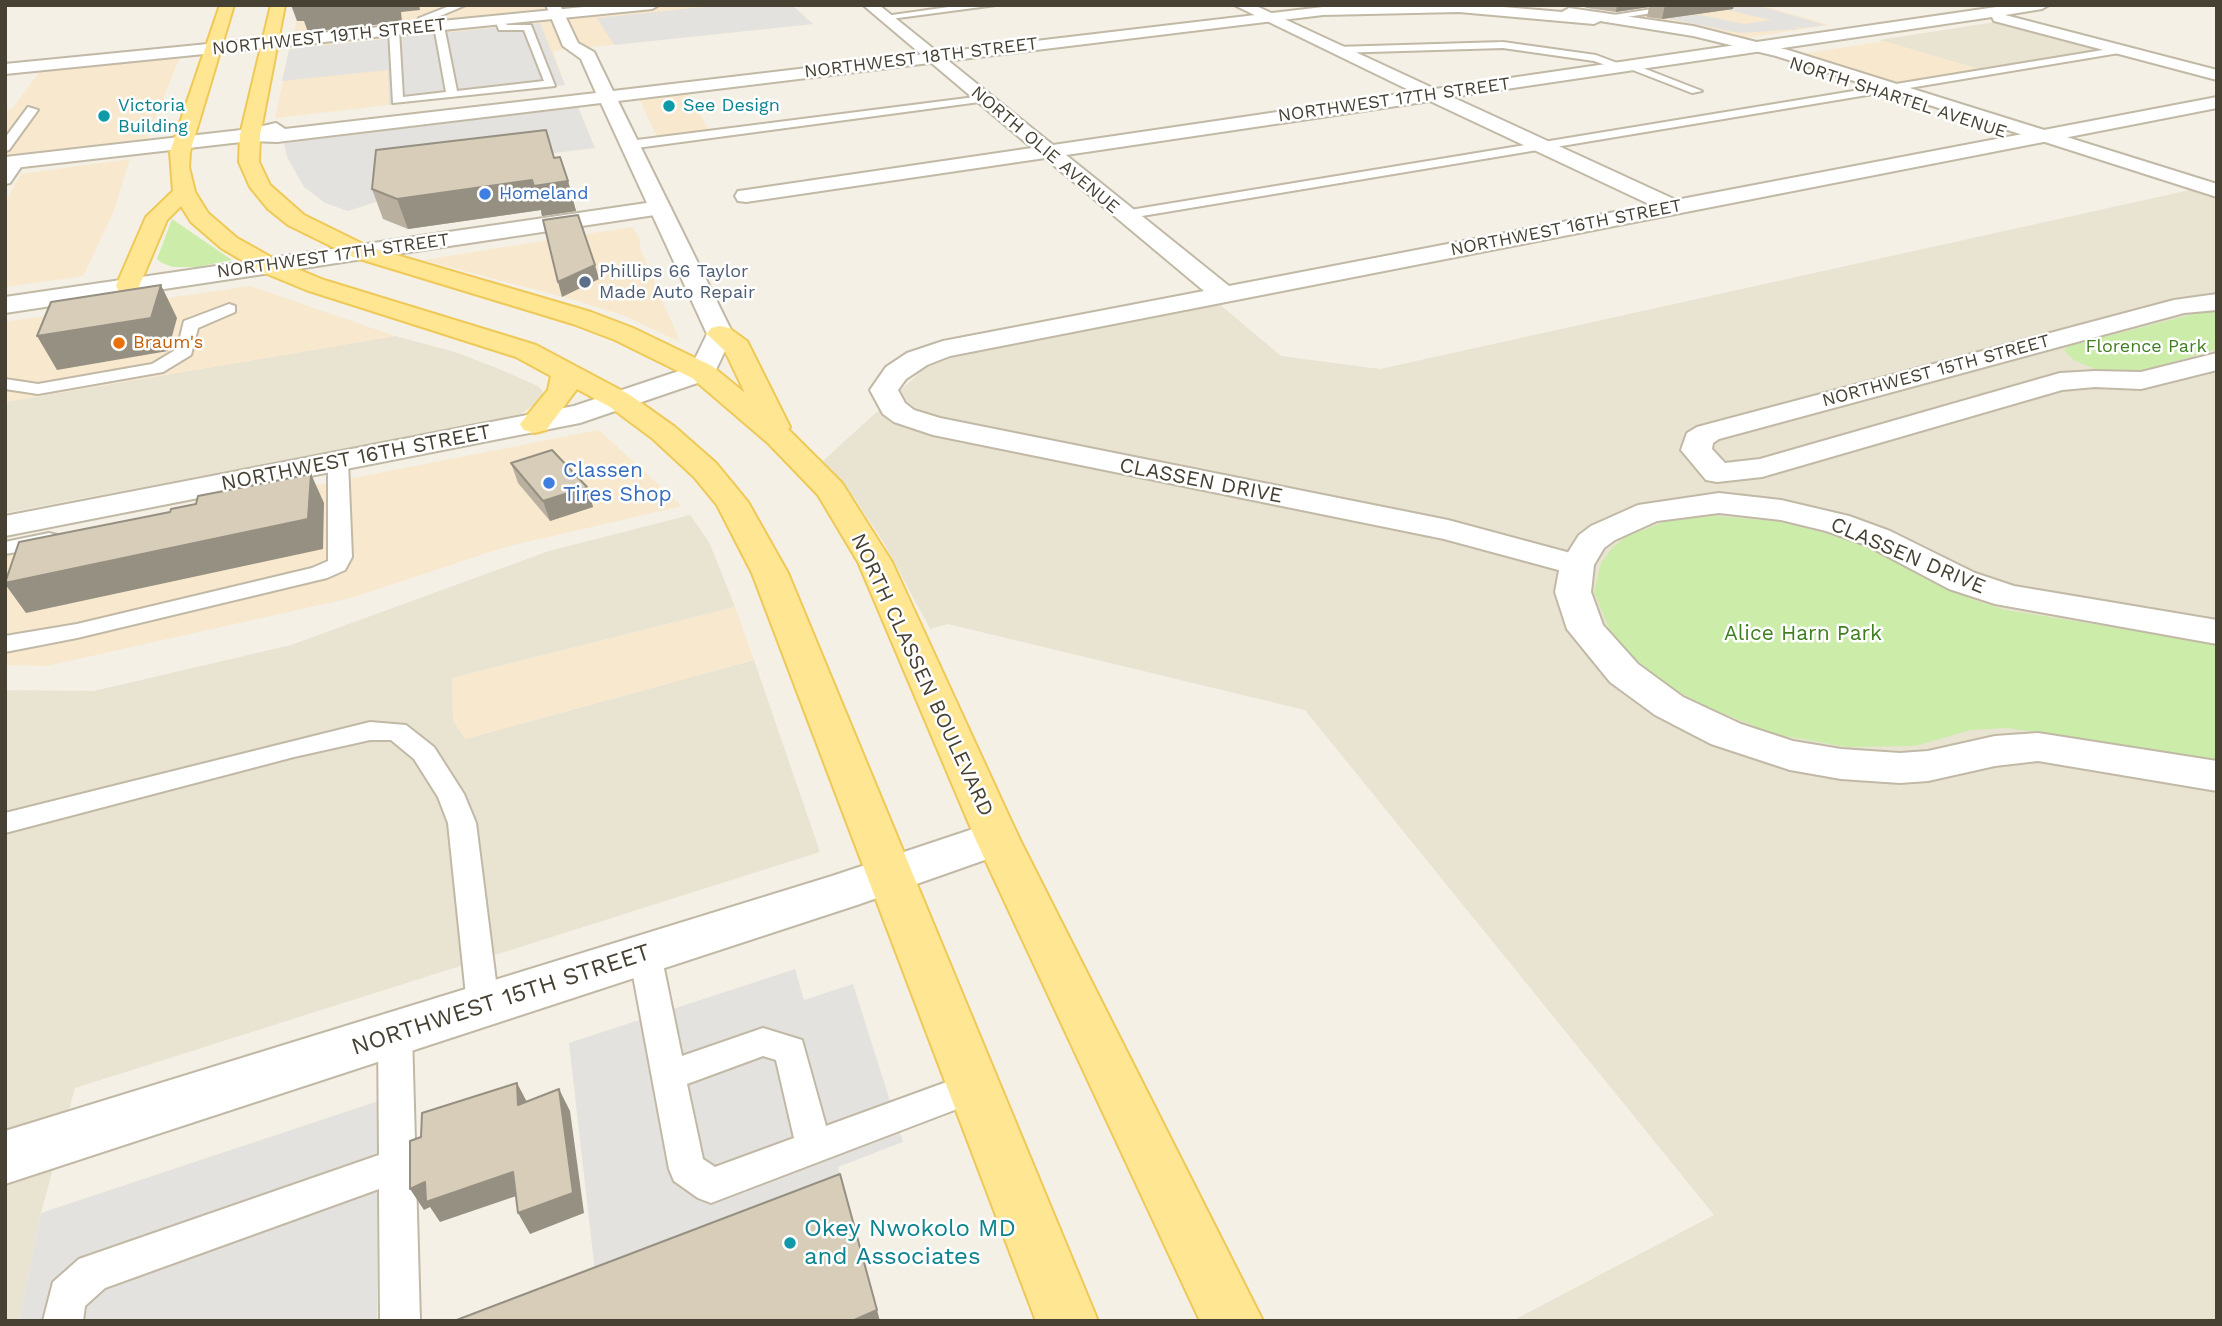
<!DOCTYPE html>
<style>
body{margin:0}
#map{position:relative;width:2222px;height:1326px;overflow:hidden;background:#f4f0e5;font-family:"Work Sans",sans-serif}
canvas{display:block}
.frame{position:absolute;inset:0;border:7px solid #474134;pointer-events:none}
</style>
<div id="map">
<canvas width="2222" height="1326"></canvas>
<div class="frame"></div>
</div>
<script>
const ctx = document.querySelector('canvas').getContext('2d');
ctx.lineJoin = 'round';
function fill(path, color) {
  ctx.fillStyle = color;
  ctx.fill(path, 'evenodd');
}
function toPath(rows) {
  const path = new Path2D();
  for (const r of rows) {
    path.moveTo(r[0], r[1]);
    for (let i = 2; i < r.length; i += 2) path.lineTo(r[i], r[i + 1]);
  }
  return path;
}
function stroke(path, color, width, dash) {
  ctx.strokeStyle = color;
  ctx.lineWidth = width;
  ctx.lineCap = dash ? 'butt' : 'round';
  ctx.setLineDash(dash || []);
  ctx.stroke(path);
}
function drawText(font, color, halo, rows, align = 'center') {
  ctx.font = font + ' "Work Sans",sans-serif';
  ctx.lineWidth = 5;
  ctx.setLineDash([]);
  ctx.textBaseline = 'middle';
  ctx.strokeStyle = halo;
  ctx.fillStyle = color;
  for (const [text, x, y, turn = 0] of rows) {
    ctx.save();
    ctx.translate(x, y);
    ctx.rotate((+turn || 0) * Math.PI / 180);
    ctx.textAlign = isNaN(turn) ? turn : align;
    if (halo) ctx.strokeText(text, 0, 0);
    ctx.fillText(text, 0, 0);
    ctx.restore();
  }
}
fill(toPath([
 [1995,22,2101,50,1982,70,1879,40],
 [2199,188,2217,194,2217,1321,1512,1321,1714,1215,1305,710,948,624,930,629,884,543,855,499,823,461,928,365,939,359,1217,302,1281,356,1380,369],
 [395,336,455,352,499,369,538,386,543,391,542,399,521,414,502,419,5,513,5,402],
 [690,515,709,542,735,607,452,678,465,739,754,660,820,852,75,1088,41,1213,19,1321,5,1321,5,690,94,691,291,645,549,551]
]), '#e9e3d2');
fill(toPath([
 [300,5,792,5,813,24,553,51,565,85,275,118],
 [1714,5,1761,5,1829,25,1745,38,1640,17],
 [1884,41,1982,70,1898,84,1802,54],
 [180,57,147,139,5,155,5,110,12,109,41,70],
 [685,88,710,132,658,139,637,94],
 [130,159,113,213,83,276,5,287,5,203,21,174],
 [632,227,640,239,640,248,680,342,625,316,578,301,423,260],
 [250,286,395,336,5,402,5,322],
 [599,430,682,506,505,547,351,598,46,666,5,665,5,546],
 [735,607,754,660,465,739,453,721,452,678]
]), '#f8e8ce');
fill(toPath([
 [172,219,232,260,197,267,173,267,162,263,157,259],
 [2217,308,2217,349,2135,373,2097,370,2074,360,2064,350,2069,346],
 [1715,516,1777,521,1845,538,1882,553,1971,599,2006,610,2217,644,2217,762,2008,728,1971,730,1915,746,1846,747,1774,734,1700,704,1672,688,1623,649,1610,631,1594,592,1601,563,1613,547,1625,537,1667,521]
]), '#cbeda9');
fill(toPath([
 [723,5,792,5,813,24,614,45,597,18],
 [1756,5,1825,25,1803,28,1793,26,1799,29,1740,33,1664,18,1690,13,1744,24,1771,20,1715,7],
 [540,23,565,85,389,105,388,70,282,81,289,50,297,48],
 [578,107,595,148,416,170,385,199,348,211,325,203,304,187,287,157,284,143],
 [795,969,804,1000,853,984,903,1142,838,1167,846,1195,597,1290,569,1043],
 [378,1101,377,1321,19,1321,41,1213]
]), '#e4e2de');
const service = toPath([
 [452,5,466,5,426,22,422,30,413,28,419,18,452,5],
 [963,5,996,5,883,20,878,17,963,5],
 [1677,5,1705,5,1594,22,1589,19,1677,5],
 [500,17,507,25,531,25,555,86,393,103,389,30,394,27,399,30,403,97,446,92,434,26,439,23,444,26,457,91,544,81,524,30,499,30,495,20,500,17],
 [1503,42,1596,55,1625,66,1630,63,1702,91,1692,93,1625,67,1620,70,1594,61,1503,48,1336,53,1331,50,1336,47,1503,42],
 [2121,47,2125,48,2125,52,1124,219,1117,215,1124,211,2121,47],
 [983,96,989,99,987,101,629,149,623,145,629,141,983,96],
 [28,107,38,110,9,150,5,151,5,138,28,107],
 [14,158,25,161,10,183,5,184,5,170,14,158],
 [229,304,235,306,235,312,198,328,191,355,163,372,38,394,5,389,5,379,38,384,152,364,177,349,184,321,229,304],
 [338,456,348,462,352,557,345,570,327,578,77,638,5,652,5,636,77,624,312,568,328,561,328,462,338,456],
 [49,533,57,535,60,540,57,545,5,554,5,542,49,533],
 [370,722,406,725,434,747,464,794,476,823,499,1005,494,1015,483,1019,472,1015,467,1005,448,823,438,797,414,759,391,740,370,740,294,757,5,833,5,813,370,722],
 [645,941,656,945,661,954,682,1056,763,1028,802,1040,826,1126,974,1072,986,1076,991,1087,986,1098,711,1203,698,1198,674,1181,669,1169,629,954,634,945,645,941],
 [763,1056,776,1060,794,1138,715,1167,703,1159,687,1084,763,1056],
 [395,1020,407,1024,412,1034,420,1321,380,1321,379,1189,105,1288,85,1306,83,1321,43,1321,53,1282,79,1259,379,1155,378,1034,383,1024,395,1020]
]);
const minor = toPath([
 [604,5,659,5,652,9,5,74,5,64,604,5],
 [863,5,879,5,1053,145,1413,92,1234,5,1254,5,1435,89,2010,5,2049,5,2042,9,2005,15,2217,70,2217,80,1994,21,1992,17,1452,97,1676,200,2217,97,2217,108,950,356,927,365,906,379,898,390,905,403,914,410,940,418,1448,520,1589,558,1594,565,1589,572,1577,575,1444,539,933,435,894,422,883,414,870,390,886,367,907,353,943,341,1204,291,1045,158,746,202,738,201,735,196,738,191,746,190,1032,148,863,5],
 [1430,101,1651,205,1229,286,1066,155,1430,101],
 [660,201,671,208,668,213,5,313,5,297,660,201],
 [997,821,1013,826,1019,838,1013,850,857,905,5,1184,5,1131,832,876,997,821]
]);
const tertiary = toPath([
 [546,5,560,5,578,43,594,52,613,91,1323,7,1480,5,1562,12,1569,8,1693,26,1788,50,2217,184,2217,197,1776,56,1693,36,1600,21,1594,24,1459,12,1323,15,618,101,733,334,712,378,580,423,5,536,5,516,574,406,691,367,707,334,601,103,277,142,250,141,5,169,5,157,250,129,276,123,285,129,596,93,581,59,563,46,546,5],
 [2217,294,2217,310,2184,313,1719,439,1713,443,1712,449,1725,463,1760,459,2060,373,2095,371,2141,372,2217,353,2217,370,2141,389,2095,387,2062,390,1762,477,1717,482,1706,480,1681,450,1687,433,1697,427,2174,300,2217,294],
 [1719,493,1781,500,1849,516,1890,531,1975,573,2014,586,2217,620,2217,644,1995,604,1949,589,1866,545,1826,531,1781,520,1719,513,1657,521,1615,540,1604,548,1594,565,1591,592,1603,625,1638,664,1683,697,1741,724,1793,741,1841,749,1900,753,1928,751,1995,736,2038,733,2217,761,2217,791,2038,761,1995,766,1928,781,1900,783,1841,779,1790,770,1711,744,1655,715,1610,682,1567,629,1555,592,1560,565,1579,535,1591,526,1638,505,1719,493]
]);
const primary = toPath([
 [220,5,234,5,190,152,189,167,195,192,208,213,237,238,278,261,324,280,536,345,630,395,675,427,716,463,748,502,788,573,1098,1321,1036,1321,752,573,717,505,694,477,653,439,610,407,577,389,546,430,535,433,524,430,520,424,548,390,551,376,516,357,306,290,260,271,221,248,191,222,181,206,167,220,137,291,128,293,119,291,116,286,146,217,173,191,170,152,220,5],
 [271,5,285,5,260,135,259,162,270,185,304,215,369,247,591,312,633,328,712,366,745,393,725,351,707,334,711,328,720,326,729,328,747,341,790,427,788,429,842,483,892,562,1019,838,1263,1321,1200,1321,975,838,858,562,818,495,769,444,692,378,615,340,573,324,353,257,288,225,268,209,250,187,239,162,240,135,271,5]
]);
stroke(service, '#c1b9a6', 4);
stroke(minor, '#c1b9a6', 4);
stroke(tertiary, '#c1b9a6', 4);
stroke(primary, '#efc958', 4);
fill(service, '#fff');
fill(minor, '#fff');
fill(tertiary, '#fff');
fill(primary, '#ffe693');
fill(toPath([
 [1579,5,1734,5,1733,9,1662,19,1647,17,1649,7,1616,12,1587,8],
 [554,158,568,181,576,211,542,216,541,210,408,229,383,219,372,189],
 [511,463,587,487,593,507,550,521,518,483]
]), '#b9b09f');
fill(toPath([
 [291,5,419,5,420,10,401,12,402,22,308,32,304,21,297,21],
 [1617,5,1649,5,1649,7,1616,12],
 [1665,5,1734,5,1733,9,1662,19],
 [532,180,568,181,576,211,542,216,541,210,408,229,397,199],
 [595,265,599,279,562,297,558,282],
 [161,285,177,318,168,351,57,370,37,336],
 [311,474,324,503,323,549,26,613,5,584,5,583],
 [587,487,593,507,550,521,543,501],
 [517,1083,528,1104,518,1105],
 [559,1089,570,1111,584,1213,530,1234,518,1213],
 [513,1172,525,1193,440,1222,430,1207,424,1210,410,1189,425,1182],
 [840,1174,880,1321,852,1321]
]), '#969082');
const building = toPath([
 [546,130,554,158,560,157,568,181,534,186,532,180,397,199,372,189,376,150,546,130],
 [578,215,595,265,558,282,543,220,578,215],
 [161,285,151,318,37,336,51,302,161,285],
 [552,450,587,487,543,501,511,463,552,450],
 [311,474,308,519,5,583,19,542,170,512,171,509,196,504,198,496,311,474],
 [517,1083,518,1105,559,1089,573,1193,518,1213,513,1172,426,1202,425,1182,410,1189,410,1141,421,1137,422,1113,517,1083],
 [840,1174,877,1310,852,1321,454,1321,840,1174]
]);
fill(building, '#d7cdb9');
stroke(building, '#969082', 2);
for (const [x, y, r, color] of [
 [669,106,7,"#0f9aa8"],
 [104,116,7,"#0f9aa8"],
 [485,194,7,"#3f7fe0"],
 [585,282,7,"#5c6f8a"],
 [119,343,7,"#e8710a"],
 [549,483,7,"#3f7fe0"],
 [790,1243,7,"#0f9aa8"]
]) {
  const dot = new Path2D();
  dot.arc(x, y, r, 0, 2 * Math.PI);
  ctx.fillStyle = color;
  ctx.fill(dot);
  stroke(dot, '#fff', 2.5);
}
drawText('18px', '#474134', '#fff', [
 ["NORTHWEST 19TH STREET",329,37,-6],
 ["NORTHWEST 18TH STREET",921,58,-7],
 ["NORTH SHARTEL AVENUE",1898,98,18],
 ["NORTHWEST 17TH STREET",1394,100,-8],
 ["NORTH OLIE AVENUE",1045,150,40],
 ["NORTHWEST 16TH STREET",1566,228,-11],
 ["NORTHWEST 17TH STREET",333,256,-8],
 ["NORTHWEST 15TH STREET",1936,371,-15]
]);
drawText('18px', '#0d838f', '#fff', [
 ["Victoria",118,106],
 ["Building",118,127],
 ["See Design",683,106]
], 'left');
drawText('18px', '#366cbe', '#fff', [
 ["Homeland",499,194]
], 'left');
drawText('18px', '#4e5e75', '#fff', [
 ["Phillips 66 Taylor",599,272],
 ["Made Auto Repair",599,293]
], 'left');
drawText('18px', '#c56008', '#fff', [
 ["Braum's",133,343]
], 'left');
drawText('18px', '#407f21', '#fff', [
 ["Florence Park",2146,347]
]);
drawText('21px', '#474134', '#fff', [
 ["NORTHWEST 16TH STREET",356,458,-11],
 ["CLASSEN DRIVE",1201,481,11],
 ["CLASSEN DRIVE",1908,556,23],
 ["NORTH CLASSEN BOULEVARD",922,675,65]
]);
drawText('21px', '#366cbe', '#fff', [
 ["Classen",563,471],
 ["Tires Shop",563,495]
], 'left');
drawText('21px', '#407f21', '#fff', [
 ["Alice Harn Park",1803,634]
]);
drawText('24px', '#474134', '#fff', [
 ["NORTHWEST 15TH STREET",501,1000,-18]
]);
drawText('24px', '#0d838f', '#fff', [
 ["Okey Nwokolo MD",804,1229],
 ["and Associates",804,1257]
], 'left');
</script>
